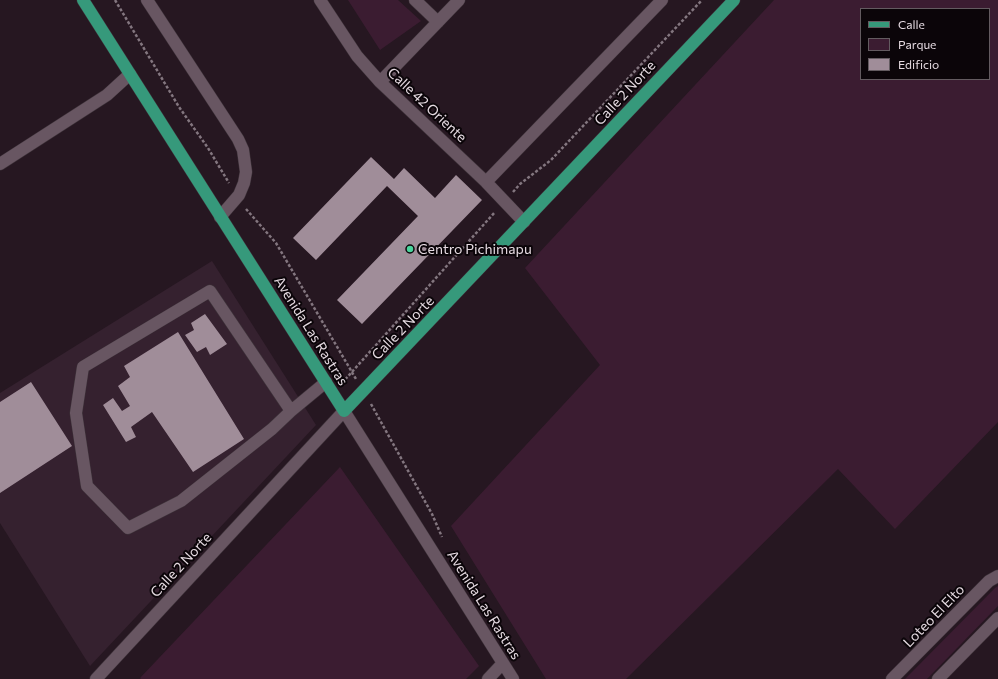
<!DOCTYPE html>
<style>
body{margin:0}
#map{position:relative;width:998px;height:679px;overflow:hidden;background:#261721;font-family:Commissioner,sans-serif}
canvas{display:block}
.legend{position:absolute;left:860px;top:8px;width:130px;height:72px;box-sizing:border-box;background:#0b0509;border:1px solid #635b60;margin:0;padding:5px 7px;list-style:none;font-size:12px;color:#e6dbe2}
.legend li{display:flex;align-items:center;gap:8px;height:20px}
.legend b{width:20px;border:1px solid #635b60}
</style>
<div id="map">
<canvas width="998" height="679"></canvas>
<ul class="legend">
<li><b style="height:5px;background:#36997b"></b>Calle</li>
<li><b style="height:11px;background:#3b1c31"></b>Parque</li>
<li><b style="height:11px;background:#a08d99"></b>Edificio</li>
</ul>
</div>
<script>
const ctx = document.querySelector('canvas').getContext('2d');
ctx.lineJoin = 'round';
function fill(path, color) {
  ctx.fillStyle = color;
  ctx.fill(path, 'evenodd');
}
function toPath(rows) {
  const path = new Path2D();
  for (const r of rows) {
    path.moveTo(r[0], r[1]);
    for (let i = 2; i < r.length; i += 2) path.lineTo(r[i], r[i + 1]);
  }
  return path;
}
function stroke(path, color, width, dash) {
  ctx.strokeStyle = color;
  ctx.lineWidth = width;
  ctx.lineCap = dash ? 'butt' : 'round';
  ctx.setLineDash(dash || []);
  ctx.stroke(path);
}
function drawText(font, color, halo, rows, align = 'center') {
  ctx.font = font + ' Commissioner,sans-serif';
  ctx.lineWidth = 4;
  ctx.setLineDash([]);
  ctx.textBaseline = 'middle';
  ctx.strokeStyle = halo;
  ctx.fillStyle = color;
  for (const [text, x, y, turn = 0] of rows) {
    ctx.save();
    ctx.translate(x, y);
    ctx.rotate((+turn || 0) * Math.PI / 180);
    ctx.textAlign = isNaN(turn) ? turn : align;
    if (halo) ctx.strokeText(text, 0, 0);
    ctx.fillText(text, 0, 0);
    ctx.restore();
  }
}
fill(toPath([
 [212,261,316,425,90,666,0,523,0,393]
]), '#35212f');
fill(toPath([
 [348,0,398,0,421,21,380,50],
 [774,0,998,0,998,422,895,529,838,469,626,679,546,679,451,526,600,365,525,268],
 [861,9,989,9,989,79,861,79],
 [340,467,479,666,466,679,141,679,140,678],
 [998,586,998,606,927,679,905,679,995,588]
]), '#3b1c31');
fill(toPath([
 [371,157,394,179,404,168,435,198,456,175,482,200,362,324,337,300,418,216,387,186,316,260,293,238],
 [205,314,227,344,210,355,206,347,197,352,185,335,194,330,191,323],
 [178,332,244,439,193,472,152,412,131,427,136,437,126,442,103,405,113,398,122,411,130,406,118,386,130,377,124,366],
 [31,382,72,446,0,493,0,402]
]), '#a08d99');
const minor = toPath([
 [147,0,238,139,243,150,246,172,244,183,239,195,220,217],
 [320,0,357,56,380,82,486,182,524,222],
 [415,0,438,22],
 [380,82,459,0],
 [0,164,107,95,130,74],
 [486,182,662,0],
 [291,411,210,291,83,367,76,413,87,486,128,528,181,501,272,429,291,411,326,382],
 [96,679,344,411,513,679],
 [488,679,503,663],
 [892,679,989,581,998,576],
 [938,679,998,618]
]);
const major = toPath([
 [83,0,344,411,734,0]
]);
stroke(minor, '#3e333a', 13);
stroke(major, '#3e333a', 13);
stroke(toPath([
 [115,0,179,107,208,148,229,183],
 [513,192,520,184,551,160,702,0],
 [246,209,276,243,356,379],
 [342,383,495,212],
 [371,404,432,514,442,537]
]), '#83767f', 2.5, [3, 2]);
stroke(minor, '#685662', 12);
stroke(major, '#36997b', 12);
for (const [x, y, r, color] of [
 [410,249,4,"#49d49c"]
]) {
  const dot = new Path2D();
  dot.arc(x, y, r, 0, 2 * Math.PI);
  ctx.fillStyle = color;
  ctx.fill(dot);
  stroke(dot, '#0b0509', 1.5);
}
drawText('14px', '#e6dbe2', '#0b0509', [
 ["Calle 2 Norte",625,93,-47],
 ["Calle 42 Oriente",427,105,43],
 ["Calle 2 Norte",403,328,-46],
 ["Avenida Las Rastras",311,331,58],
 ["Calle 2 Norte",181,565,-47],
 ["Avenida Las Rastras",484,605,58],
 ["Loteo El Elto",934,616,-46]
]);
drawText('14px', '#e6dbe2', '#0b0509', [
 ["Centro Pichimapu",418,249]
], 'left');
</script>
